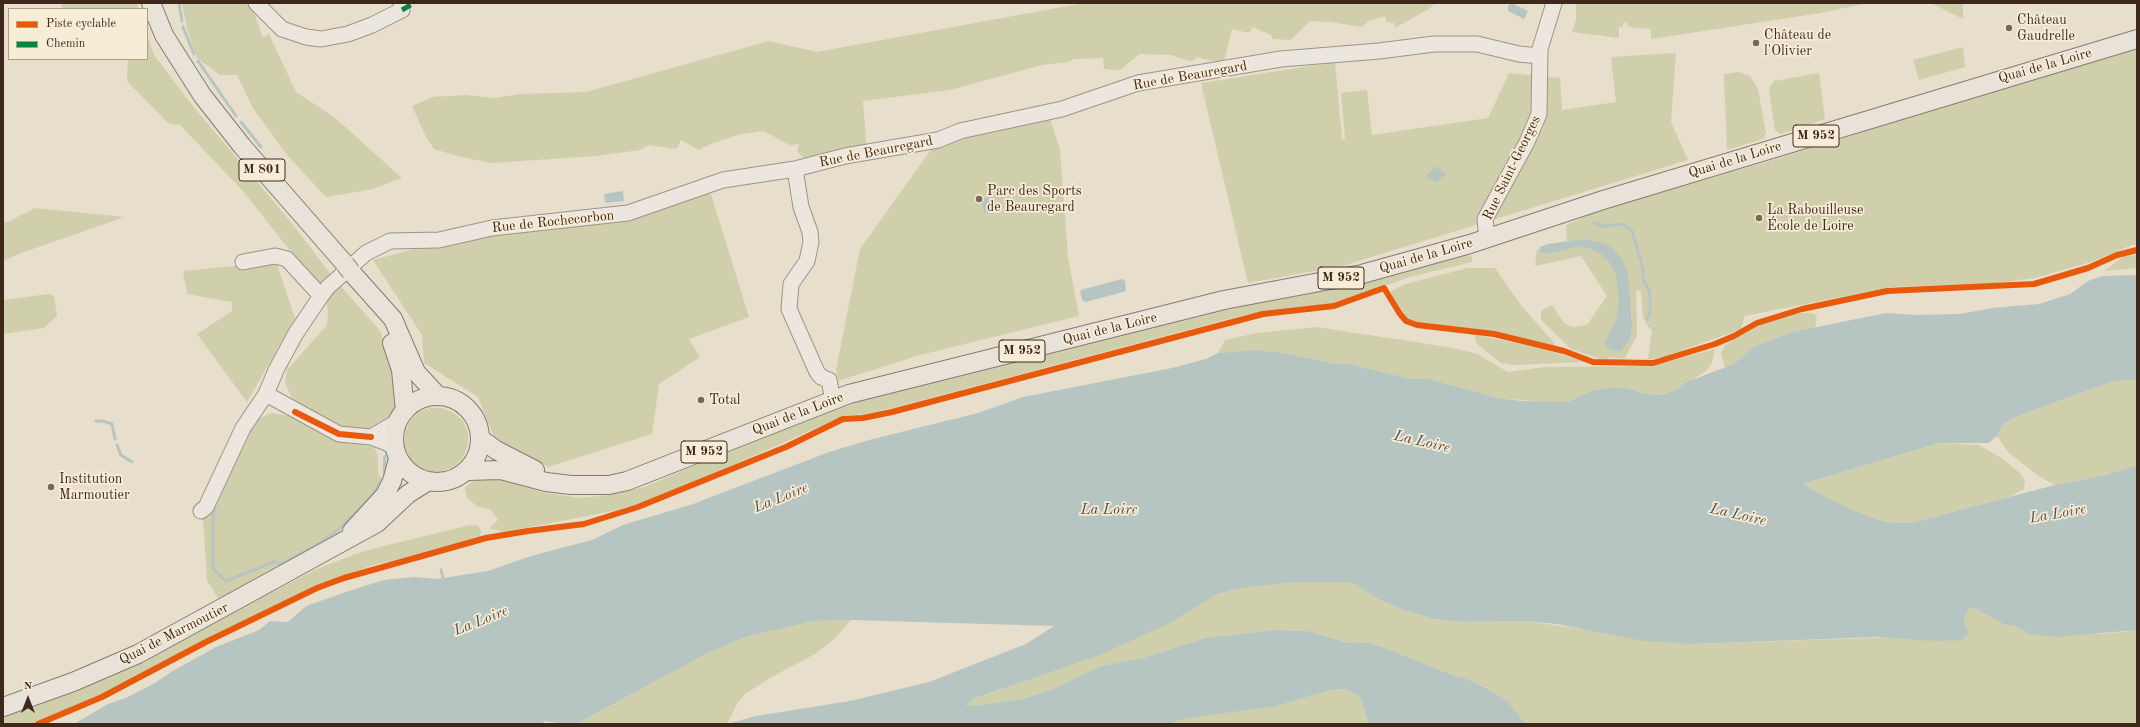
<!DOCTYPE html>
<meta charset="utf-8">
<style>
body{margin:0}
#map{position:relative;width:2140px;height:727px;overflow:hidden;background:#e7decb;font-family:"Old Standard TT",serif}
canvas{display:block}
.frame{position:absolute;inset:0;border:4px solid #3e281c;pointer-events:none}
.legend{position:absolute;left:8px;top:8px;width:140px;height:52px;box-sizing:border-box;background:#f7ecd6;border:1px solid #ad9e8c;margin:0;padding:5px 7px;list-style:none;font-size:12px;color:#3e281c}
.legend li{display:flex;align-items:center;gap:8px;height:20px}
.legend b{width:20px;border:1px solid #ad9e8c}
.north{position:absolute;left:8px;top:679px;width:40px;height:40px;-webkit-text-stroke:3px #f7ecd6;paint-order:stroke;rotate:0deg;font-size:11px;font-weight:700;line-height:16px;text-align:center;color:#3e281c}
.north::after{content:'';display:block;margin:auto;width:14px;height:18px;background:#3e281c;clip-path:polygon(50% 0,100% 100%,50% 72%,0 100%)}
</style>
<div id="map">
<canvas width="2140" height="727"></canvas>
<div class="frame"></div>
<ul class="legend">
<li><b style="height:5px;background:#e8590c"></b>Piste cyclable</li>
<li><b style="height:5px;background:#00873e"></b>Chemin</li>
</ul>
<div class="north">N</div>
</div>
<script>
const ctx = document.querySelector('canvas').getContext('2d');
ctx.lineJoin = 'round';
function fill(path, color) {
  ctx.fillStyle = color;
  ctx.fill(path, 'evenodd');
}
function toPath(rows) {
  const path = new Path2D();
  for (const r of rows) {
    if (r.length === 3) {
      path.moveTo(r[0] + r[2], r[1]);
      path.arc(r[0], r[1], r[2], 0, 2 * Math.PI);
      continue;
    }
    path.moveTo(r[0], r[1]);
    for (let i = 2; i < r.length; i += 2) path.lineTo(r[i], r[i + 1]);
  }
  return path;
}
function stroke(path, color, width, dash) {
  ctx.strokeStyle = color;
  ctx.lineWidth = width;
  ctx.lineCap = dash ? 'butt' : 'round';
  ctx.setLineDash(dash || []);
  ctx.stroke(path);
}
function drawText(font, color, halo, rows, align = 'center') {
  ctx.font = font + ' "Old Standard TT",serif';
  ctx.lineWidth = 3.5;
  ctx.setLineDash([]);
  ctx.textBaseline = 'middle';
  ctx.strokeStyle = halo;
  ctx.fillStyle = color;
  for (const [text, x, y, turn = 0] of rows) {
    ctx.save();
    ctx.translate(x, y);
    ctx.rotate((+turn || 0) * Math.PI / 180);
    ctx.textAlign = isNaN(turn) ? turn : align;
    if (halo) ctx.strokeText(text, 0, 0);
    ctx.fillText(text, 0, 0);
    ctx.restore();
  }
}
fill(toPath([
 [61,3,137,3,139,9,63,9],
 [182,3,251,4,263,38,269,34,296,92,334,117,402,178,373,189,326,197,287,155,253,108,237,75,220,75,197,58,187,28],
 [1084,3,1435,3,1429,9,1395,28,1394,23,1387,22,1385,16,1369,21,1361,27,1331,22,1310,21,1291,40,1273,39,1271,35,1253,27,1249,33,1232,29,1224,61,1212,61,1196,57,1195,60,1189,61,1171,55,1140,54,1120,70,1104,69,1103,58,1074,59,1068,62,1042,65,950,90,863,101,867,153,805,159,797,152,799,144,790,145,763,131,741,134,713,143,699,150,681,140,677,149,648,145,640,150,596,156,491,163,457,156,434,149,426,137,412,106,433,97,467,95,494,98,521,94,586,92,769,41,817,52],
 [1576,3,1868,3,1820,13,1651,39,1651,29,1628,27,1627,22,1623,23,1623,27,1619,27,1619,38,1572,32,1576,20],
 [1933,3,1963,3,1963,19,1933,4],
 [147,34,154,55,192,105,290,221,332,276,317,285,243,191,180,125,168,123,127,81,128,59,147,59],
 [1963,47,1965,67,1919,80,1913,60],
 [2137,47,2137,245,2132,245,2091,262,2035,278,1989,284,1891,287,1745,316,1741,329,1664,357,1648,359,1652,331,1647,325,1643,317,1641,292,1636,289,1637,336,1624,359,1609,357,1608,359,1600,359,1571,349,1541,320,1541,311,1552,305,1564,323,1573,327,1587,325,1607,296,1581,256,1535,266,1537,250,1567,242,1566,225,1598,211,1773,160],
 [1676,53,1671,122,1688,160,1342,266,1248,283,1201,83,1335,62,1342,140,1345,139,1341,93,1367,90,1372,135,1488,118,1509,73,1560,78,1562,110,1616,102,1611,57],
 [1739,72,1750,76,1758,89,1766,133,1763,139,1727,150,1724,74],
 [1819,73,1825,119,1781,134,1775,130,1769,89,1774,81],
 [1048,112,1060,150,1068,257,1079,316,920,355,838,381,836,370,860,249,933,147],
 [709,188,749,317,689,339,700,357,659,384,652,434,548,467,494,437,478,397,424,363,422,335,373,260,478,232,645,213],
 [35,208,125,217,21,253,3,261,3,224],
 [1469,255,1472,257,1472,262,1410,277,1336,303,1282,309,1240,316,900,406,865,414,843,416,704,478,650,500,613,511,504,532,489,528,498,520,490,509,478,507,467,498,465,488,474,480,491,477,541,492,580,498,609,495,644,487,850,400,1240,302,1311,289],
 [2137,255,2137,268,2104,271,2124,256],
 [276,262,295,318,247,402,197,334,232,311,232,302,187,294,183,271],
 [1468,268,1495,268,1520,304,1555,344,1553,346,1482,330,1428,325,1406,318,1391,293,1391,291,1405,284],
 [339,284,381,332,396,383,397,404,390,418,381,428,363,432,326,421,292,398,285,383,287,370,327,325,328,312,326,298],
 [49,294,54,296,57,316,44,328,3,334,3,300],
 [1799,313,1812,313,1817,316,1815,328,1792,332,1755,346,1734,364,1725,368,1721,354,1725,345,1763,323],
 [1317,327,1454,348,1477,354,1508,372,1544,367,1650,366,1715,349,1711,365,1706,371,1676,390,1661,395,1646,394,1627,388,1612,387,1591,391,1568,402,1556,403,1498,398,1429,379,1409,379,1351,364,1336,364,1284,353,1257,350,1218,353,1225,340,1257,333],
 [1475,335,1542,348,1584,362,1514,365,1501,363,1476,343],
 [2123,380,2137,380,2137,465,2106,475,2055,485,2040,477,2008,452,1997,436,2003,424,2018,416,2108,383],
 [430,408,443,408,454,413,463,421,468,433,468,445,463,457,455,466,443,471,443,475,429,475,414,468,416,465,409,457,404,445,405,432,410,421,419,412],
 [271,413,291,416,339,441,366,443,367,446,373,447,376,450,378,458,378,474,385,481,383,487,347,526,335,536,224,598,218,598,207,581,203,519,254,421],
 [1939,443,1979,445,2003,459,2021,474,2025,482,2024,489,2009,497,1910,523,1887,522,1870,517,1831,500,1803,484],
 [470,525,478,526,481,531,480,537,422,554,373,565,317,585,137,678,70,708,32,724,3,724,3,712,191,634,315,570,358,553,384,546],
 [1299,582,1346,582,1358,585,1376,598,1401,609,1433,619,1463,622,1524,621,1693,644,1899,637,1967,627,1964,618,1969,609,1974,608,2005,625,2016,626,2028,634,2104,634,2137,630,2137,724,1526,724,1508,702,1500,696,1471,680,1452,675,1385,648,1369,643,1345,642,1308,631,1275,630,1205,638,1146,657,1101,666,1052,690,1021,699,975,706,967,705,973,699,1002,689,1193,607,1217,594,1247,587],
 [851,620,834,639,815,654,770,678,745,694,738,702,727,724,568,724,580,722,706,654,746,637,814,621],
 [1345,689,1360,697,1369,724,1168,724,1188,718,1273,707,1331,690]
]), '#d0cfab');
fill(toPath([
 [1512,3,1528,11,1524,19,1508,11,1508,6],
 [1434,167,1446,173,1445,176,1436,182,1427,178,1426,176],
 [623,191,624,201,605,203,604,194],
 [993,197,996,211,984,213,981,199],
 [1585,239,1610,245,1623,260,1628,274,1632,325,1630,340,1620,351,1612,350,1605,346,1605,341,1616,321,1619,301,1616,274,1609,262,1600,253,1588,248,1576,247,1547,254,1541,253,1540,247,1548,244],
 [2137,275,2137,380,2123,380,2108,383,2018,416,2003,424,1997,436,1989,443,1939,443,1803,484,1831,500,1870,517,1887,522,1910,523,2055,485,2106,475,2137,465,2137,630,2057,637,2028,634,2016,626,2005,625,1974,608,1969,609,1964,618,1968,634,1961,640,1937,641,1878,637,1693,644,1644,641,1557,624,1524,621,1463,622,1433,619,1401,609,1376,598,1357,585,1346,582,1299,582,1247,587,1217,594,1170,623,1100,655,984,695,973,699,967,705,975,706,1021,699,1052,690,1101,666,1146,657,1205,638,1275,630,1308,631,1345,642,1369,643,1385,648,1452,675,1471,680,1500,696,1508,702,1526,724,1369,724,1360,697,1345,689,1331,690,1273,707,1188,718,1168,724,727,724,756,716,850,701,929,682,1026,644,1054,626,851,620,814,621,746,637,706,654,580,722,568,724,544,721,543,724,74,724,108,704,128,697,155,683,171,672,216,647,259,630,270,621,288,622,306,606,355,589,384,580,415,577,437,579,488,571,531,556,592,540,623,525,693,504,829,452,869,440,978,413,1023,397,1172,368,1206,359,1218,353,1257,350,1284,353,1336,364,1351,364,1409,379,1429,379,1498,398,1522,401,1568,402,1591,391,1612,387,1627,388,1646,394,1661,395,1676,390,1687,382,1734,364,1755,346,1792,332,1886,313,1917,315,1960,314,1992,308,2039,304,2070,294,2088,281,2102,276],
 [1122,279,1125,281,1126,291,1090,301,1086,302,1082,300,1080,291,1084,289]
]), '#b7c5c2');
stroke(toPath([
 [179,3,182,21],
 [183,27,194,54],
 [198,61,236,116],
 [241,122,261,147],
 [1594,223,1602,226,1624,224,1632,231,1643,269,1643,279,1650,292,1650,312,1647,320],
 [96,421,103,421,112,424,115,439],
 [117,445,121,455,132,462],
 [384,472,385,456],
 [213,569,226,581,274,562,281,564,320,543,340,528,373,495,379,484],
 [213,569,213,518,215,503],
 [441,570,443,578]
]), '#b7c5c2', 3);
const minor = toPath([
 [256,3,282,29,306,37,321,39,348,34,372,25,402,10,401,3],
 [795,169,801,207,810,232,811,242,807,261,791,284,789,309,817,372,821,377,829,380,833,400],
 [1487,239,1485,219,1527,142,1539,114,1540,49,1554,3],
 [321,296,328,287,366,253,390,241,439,240,492,228,628,213,723,180,795,169,845,156,938,140,960,131,1062,109,1138,83,1281,59,1379,51,1434,44,1477,44,1519,54,1540,56],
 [266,394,339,434,371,437,387,443,394,448],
 [371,437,397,422],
 [201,511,206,507,243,428,266,394,276,370,296,333,321,296,287,259,275,256,243,262]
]);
const major = toPath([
 [151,3,164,35,202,95,242,146,345,264],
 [351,272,393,319,416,372,438,396],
 [392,343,401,370,405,411],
 [437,439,43],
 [481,439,496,450,535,470],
 [468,471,501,470,546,482,571,485,609,485,627,481,849,394,1224,300,1362,274,1470,244,1603,200,2137,39],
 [352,531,385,495,392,481,398,459],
 [3,707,73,682,138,654,377,523,408,494,427,482]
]);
stroke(minor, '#9c9488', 17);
stroke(major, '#847c71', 20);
stroke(minor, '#ebe6de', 15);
stroke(major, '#e8e2d8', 18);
const majorBridge = toPath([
 [345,264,351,272]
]);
stroke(majorBridge, '#847c71', 20, []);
stroke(majorBridge, '#e8e2d8', 18);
stroke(toPath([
 [402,10,414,3]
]), '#00873e', 5, [10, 5]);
stroke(toPath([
 [295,412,339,434,371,437],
 [38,724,102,697,206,642,317,588,344,578,486,538,528,531,584,524,638,507,786,447,843,419,863,418,892,412,1263,314,1334,306,1384,288,1400,314,1406,321,1417,325,1494,334,1564,351,1593,362,1653,363,1715,344,1734,336,1757,323,1802,309,1887,291,2034,284,2088,268,2117,255,2137,250]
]), '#e8590c', 6);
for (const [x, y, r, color] of [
 [2009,28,4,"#796859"],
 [1756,43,4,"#796859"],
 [979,199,4,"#796859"],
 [1759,218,4,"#796859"],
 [701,400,4,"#796859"],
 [51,487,4,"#796859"]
]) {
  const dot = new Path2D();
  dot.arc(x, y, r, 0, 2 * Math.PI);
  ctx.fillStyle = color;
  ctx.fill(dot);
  stroke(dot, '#f7ecd6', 1.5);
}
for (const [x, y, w] of [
 [1816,136,46],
 [262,170,46],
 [1341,278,46],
 [1022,351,46],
 [704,452,46]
]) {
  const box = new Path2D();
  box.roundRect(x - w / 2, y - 11, w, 22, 3);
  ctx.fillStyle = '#f7ecd6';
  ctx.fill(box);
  stroke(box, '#3e281c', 1);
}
drawText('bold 13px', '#3e281c', null, [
 ["M 952",1816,136],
 ["M 801",262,170],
 ["M 952",1341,278],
 ["M 952",1022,351],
 ["M 952",704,452]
]);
drawText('14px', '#3e281c', '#f7ecd6', [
 ["Château",2017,20],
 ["Gaudrelle",2017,36],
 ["Château de",1764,35],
 ["l'Olivier",1764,51],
 ["Parc des Sports",987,191],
 ["de Beauregard",987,207],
 ["La Rabouilleuse",1767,210],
 ["École de Loire",1767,226],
 ["Total",709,400],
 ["Institution",59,479],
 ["Marmoutier",59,495]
], 'left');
drawText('14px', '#3e281c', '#f7ecd6', [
 ["Quai de la Loire",2045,66,-16],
 ["Rue de Beauregard",1190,76,-10],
 ["Rue de Beauregard",876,152,-11],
 ["Quai de la Loire",1735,160,-17],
 ["Rue Saint-Georges",1512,168,-64],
 ["Rue de Rochecorbon",553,222,-6],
 ["Quai de la Loire",1426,256,-16],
 ["Quai de la Loire",1110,329,-14],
 ["Quai de la Loire",798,414,-21],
 ["Quai de Marmoutier",174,634,-27]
]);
drawText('italic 15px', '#574c44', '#f7ecd6', [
 ["La Loire",1422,442,13],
 ["La Loire",781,498,-22],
 ["La Loire",1109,510],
 ["La Loire",2058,514,-10],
 ["La Loire",1738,515,13],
 ["La Loire",481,621,-22]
]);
</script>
